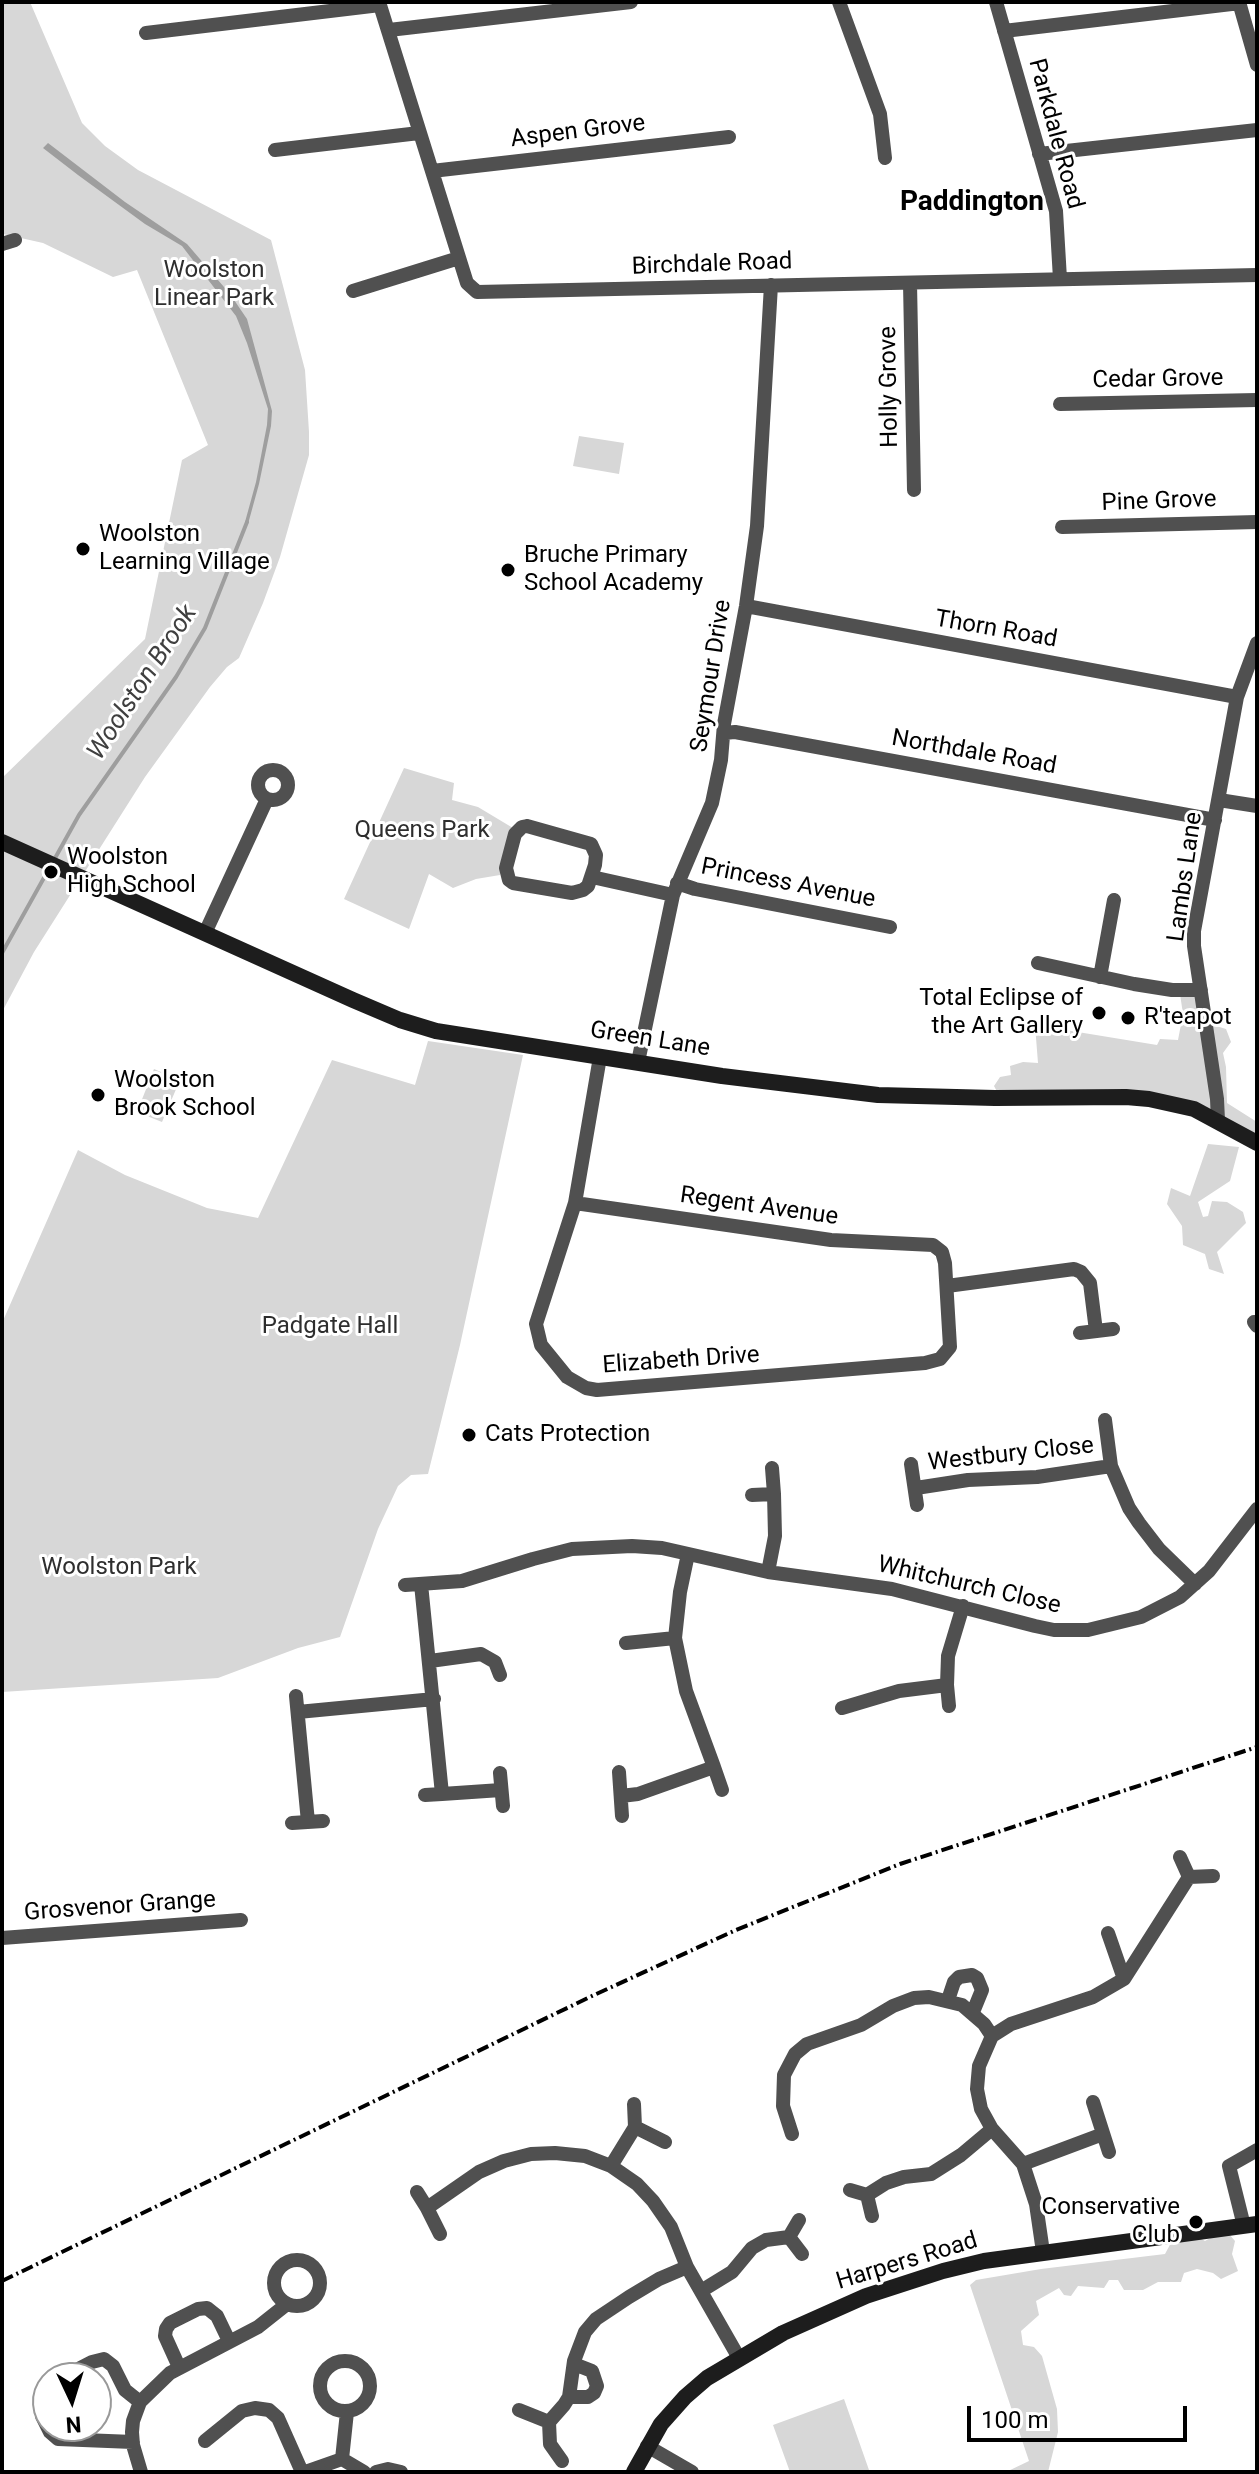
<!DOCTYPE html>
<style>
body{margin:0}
#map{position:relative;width:1259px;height:2474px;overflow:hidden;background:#fff;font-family:Roboto,sans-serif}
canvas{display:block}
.frame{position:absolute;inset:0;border:4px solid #000;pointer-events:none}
.north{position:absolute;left:32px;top:2362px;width:80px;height:80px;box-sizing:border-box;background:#fff;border:2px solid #999;border-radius:50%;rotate:176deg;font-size:22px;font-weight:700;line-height:32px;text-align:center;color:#000}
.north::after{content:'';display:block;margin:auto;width:28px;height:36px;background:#000;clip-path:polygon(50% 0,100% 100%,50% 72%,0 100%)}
.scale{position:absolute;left:967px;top:2406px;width:220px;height:36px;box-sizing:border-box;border:4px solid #000;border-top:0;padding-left:10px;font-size:24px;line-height:28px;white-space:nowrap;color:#000;-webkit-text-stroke:6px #fff;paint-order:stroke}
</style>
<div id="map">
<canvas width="1259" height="2474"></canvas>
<div class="frame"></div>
<div class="north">N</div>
<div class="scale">100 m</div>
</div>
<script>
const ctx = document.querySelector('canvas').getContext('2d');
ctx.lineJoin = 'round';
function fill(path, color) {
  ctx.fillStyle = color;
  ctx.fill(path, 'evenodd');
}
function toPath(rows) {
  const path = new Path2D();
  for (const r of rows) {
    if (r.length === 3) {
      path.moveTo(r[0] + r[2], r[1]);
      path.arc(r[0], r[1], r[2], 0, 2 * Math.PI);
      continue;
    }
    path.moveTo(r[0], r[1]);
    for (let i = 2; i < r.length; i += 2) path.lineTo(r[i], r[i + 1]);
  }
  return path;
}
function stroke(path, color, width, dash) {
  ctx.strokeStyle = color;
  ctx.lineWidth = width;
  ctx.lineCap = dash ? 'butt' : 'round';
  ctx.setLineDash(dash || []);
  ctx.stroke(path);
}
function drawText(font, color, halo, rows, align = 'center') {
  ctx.font = font + ' Roboto,sans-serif';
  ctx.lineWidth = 6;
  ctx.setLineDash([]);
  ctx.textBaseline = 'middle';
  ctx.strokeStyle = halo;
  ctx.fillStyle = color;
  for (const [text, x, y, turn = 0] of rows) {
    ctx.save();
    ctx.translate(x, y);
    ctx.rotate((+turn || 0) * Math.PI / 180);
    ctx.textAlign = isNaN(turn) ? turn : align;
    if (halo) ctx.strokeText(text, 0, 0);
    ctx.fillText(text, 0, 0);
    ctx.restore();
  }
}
fill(toPath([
 [2,2,30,2,82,123,105,146,138,170,271,240,305,370,309,432,309,455,280,557,263,603,239,658,227,667,210,687,145,777,34,952,2,1012,2,778,145,639,182,460,208,445,137,270,113,277,43,243,3,234],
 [579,436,624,443,619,474,573,466],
 [404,768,454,783,452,800,478,807,513,828,501,861,500,875,476,879,453,888,429,874,409,929,344,899],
 [1180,994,1198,994,1213,1025,1226,1029,1231,1042,1223,1053,1226,1067,1227,1103,1257,1122,1257,1140,1205,1106,1001,1099,994,1086,1000,1077,1011,1075,1010,1066,1023,1062,1038,1063,1035,1025,1157,1045,1160,1039,1178,1040,1183,1014],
 [428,1041,523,1055,460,1345,428,1474,411,1475,398,1486,378,1529,340,1637,298,1648,218,1678,2,1692,2,1323,78,1150,125,1175,207,1208,258,1218,332,1060,415,1085],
 [154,1069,180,1080,162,1122,137,1112],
 [1208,1144,1239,1147,1230,1181,1198,1202,1203,1217,1208,1216,1212,1201,1227,1202,1243,1212,1246,1223,1217,1252,1224,1274,1209,1269,1205,1254,1183,1245,1182,1226,1167,1204,1171,1188,1190,1196],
 [1229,2234,1235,2241,1232,2254,1238,2271,1221,2279,1213,2273,1197,2269,1184,2273,1181,2282,1158,2282,1143,2290,1124,2290,1118,2280,1109,2280,1104,2288,1078,2286,1071,2296,1064,2295,1059,2288,1036,2301,1039,2315,1021,2331,1023,2345,1034,2347,1042,2356,1057,2409,1058,2432,1048,2472,1006,2472,1029,2461,970,2285,976,2280,1041,2269,1165,2254,1173,2239,1196,2236,1205,2241,1214,2236],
 [844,2399,869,2470,790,2472,773,2425]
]), '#d7d7d7');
fill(toPath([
 [48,143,125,202,187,244,230,294,247,319,272,411,271,426,259,484,248,524,245,522,256,482,267,425,268,409,247,343,236,316,182,246,145,224,78,175,43,148]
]), '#9e9e9e');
stroke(toPath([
 [54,860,79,815,176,677,205,628,247,522],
 [2,953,50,867]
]), '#9e9e9e', 4);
stroke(toPath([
 [379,2,467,283,477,292,1257,275],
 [839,2,880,114,885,158],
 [996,2,1056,211,1060,279],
 [1239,2,1257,65],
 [389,30,631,2],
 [1004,31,1240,3],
 [146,33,380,5],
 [275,150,419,133],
 [1039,154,1257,130],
 [432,171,729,137],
 [2,244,15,240],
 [910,283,914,490],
 [353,291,459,258],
 [1060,404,1257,400],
 [1062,527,1257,522],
 [746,606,1237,697],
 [724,733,735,732,1215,820],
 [273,785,15],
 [1219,800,1257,806],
 [527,826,591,844,596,855,595,865,588,886,583,890,572,893,513,883,509,880,506,868,515,834,522,827,527,826],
 [592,877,673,895],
 [677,883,695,889,890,927],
 [205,933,267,799],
 [1038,963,1134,984,1172,990,1201,990],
 [1100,977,1114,900],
 [638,1062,673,895,712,803,721,760,724,724,746,606,757,526,771,285],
 [1218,1120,1217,1099,1194,946,1194,931,1237,697,1257,643],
 [575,1203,831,1240,933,1245,942,1252,945,1263,950,1347,940,1359,925,1363,597,1390,586,1388,567,1377,541,1345,536,1324,575,1203,600,1057],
 [947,1286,1074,1269,1081,1272,1090,1283,1096,1331],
 [1254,1322,1257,1326],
 [1080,1333,1113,1329],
 [1105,1420,1111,1466],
 [911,1464,917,1505],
 [916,1488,968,1480,1037,1477,1111,1466,1129,1508,1139,1523,1159,1549,1195,1584],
 [752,1495,774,1494,772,1468],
 [768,1572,775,1536,774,1494],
 [421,1584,442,1794,501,1790],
 [405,1585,462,1581,533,1559,572,1549,632,1546,662,1548,768,1572,892,1589,1035,1626,1054,1630,1088,1630,1141,1617,1180,1597,1209,1571,1257,1509],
 [626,1643,675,1638],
 [430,1661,481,1654,495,1662,500,1675],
 [947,1685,949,1706],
 [296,1696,308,1822],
 [842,1708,899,1691,947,1685,948,1656,963,1606],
 [298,1712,434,1699],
 [714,1767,722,1790],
 [619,1772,622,1816],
 [500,1773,503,1806],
 [425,1795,442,1794],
 [621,1796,638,1794,714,1767,686,1691,675,1638,680,1592,688,1554],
 [292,1823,323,1821],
 [1180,1857,1189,1877,1213,1876],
 [1108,1933,1124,1979],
 [2,1938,241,1920],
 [948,2000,954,1982,959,1977,972,1975,977,1978,982,1990,973,2012],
 [1093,2102,1109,2152],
 [634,2104,635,2127,665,2142],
 [792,2134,783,2106,784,2075,795,2054,807,2044,861,2025,893,2006,914,1998,929,1997,962,2005,984,2024,992,2036],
 [1023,2164,1103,2134],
 [611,2166,635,2127],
 [850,2190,867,2195,872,2216],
 [417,2192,427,2208],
 [867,2195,886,2183,904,2177,931,2174,961,2155,992,2129],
 [1244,2226,1229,2166,1257,2150],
 [440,2234,427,2208,479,2172,504,2161,531,2154,555,2153,585,2156,611,2166,637,2184,653,2201,671,2227,687,2267,739,2358],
 [789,2237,799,2220],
 [1043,2252,1036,2204,1023,2164,992,2129,981,2109,977,2089,979,2066,992,2036,1011,2024,1093,1997,1124,1979,1189,1877],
 [297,2283,23],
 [701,2291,732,2272,752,2248,766,2240,789,2237,802,2254],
 [345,2386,25],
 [179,2367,165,2336,166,2329,170,2323,198,2309,207,2308,217,2316,229,2341],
 [61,2378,92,2362,104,2359,113,2366,125,2390,140,2402],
 [48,2391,43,2400,42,2416,50,2432,58,2439,133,2442],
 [569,2397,588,2397,594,2393,597,2386,592,2371,574,2364],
 [519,2410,549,2422],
 [205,2441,242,2411,255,2408,269,2410,278,2418,302,2472],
 [647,2446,692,2472],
 [342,2459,347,2412],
 [562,2461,550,2444,549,2422,564,2405,569,2397,574,2361,585,2332,596,2319,629,2297,659,2279,687,2267],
 [141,2472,133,2445,132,2432,133,2421,140,2402,170,2373,258,2327,287,2304],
 [305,2472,342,2459,364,2472],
 [376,2472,388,2469,401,2472]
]), '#505050', 14);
stroke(toPath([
 [2,842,353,1000,400,1020,436,1031,722,1076,878,1095,995,1098,1126,1097,1149,1099,1194,1109,1257,1143],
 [634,2472,661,2424,685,2397,707,2378,783,2333,866,2296,943,2271,984,2261,1257,2224]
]), '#1d1d1d', 16);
stroke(toPath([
 [2,2281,592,1996,736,1930,900,1864,1257,1747]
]), '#000', 4, [12, 4, 2, 4]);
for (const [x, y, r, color] of [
 [83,549,8,"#000"],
 [508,570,8,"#000"],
 [51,872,8,"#000"],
 [1099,1013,8,"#000"],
 [1128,1018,8,"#000"],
 [98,1095,8,"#000"],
 [469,1435,8,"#000"],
 [1196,2222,8,"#000"]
]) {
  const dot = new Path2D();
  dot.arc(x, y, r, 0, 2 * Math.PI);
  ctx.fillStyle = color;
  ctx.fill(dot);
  stroke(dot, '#fff', 3);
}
drawText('24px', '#000', '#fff', [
 ["Aspen Grove",578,132,-7],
 ["Parkdale Road",1055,134,75],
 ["Birchdale Road",712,265,-2],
 ["Cedar Grove",1158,380,-1],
 ["Holly Grove",890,387,-91],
 ["Pine Grove",1159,502,-2],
 ["Thorn Road",996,630,10],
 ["Seymour Drive",712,676,-81],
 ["Northdale Road",974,753,10],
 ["Lambs Lane",1186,877,-82],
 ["Princess Avenue",788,884,11],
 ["Green Lane",650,1040,9],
 ["Regent Avenue",759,1207,8],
 ["Elizabeth Drive",681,1361,-4],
 ["Westbury Close",1011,1455,-6],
 ["Whitchurch Close",969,1586,13],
 ["Grosvenor Grange",120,1907,-4],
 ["Harpers Road",907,2262,-17]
]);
drawText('24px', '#2e2e2e', '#fff', [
 ["Woolston",214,271],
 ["Linear Park",214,299],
 ["Queens Park",422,831],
 ["Padgate Hall",330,1327],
 ["Woolston Park",119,1568]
]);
drawText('24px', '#000', '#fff', [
 ["Woolston",99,535],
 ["Learning Village",99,563],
 ["Bruche Primary",524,556],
 ["School Academy",524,584],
 ["Woolston",67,858],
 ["High School",67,886],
 ["Total Eclipse of",1083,999,"right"],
 ["the Art Gallery",1083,1027,"right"],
 ["R'teapot",1144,1018],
 ["Woolston",114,1081],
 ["Brook School",114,1109],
 ["Cats Protection",485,1435],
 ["Conservative",1180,2208,"right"],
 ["Club",1180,2236,"right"]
], 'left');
drawText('italic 26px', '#3f3f3f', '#fff', [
 ["Woolston Brook",143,683,-57]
]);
drawText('bold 28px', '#000', '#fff', [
 ["Paddington",972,203]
]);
</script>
